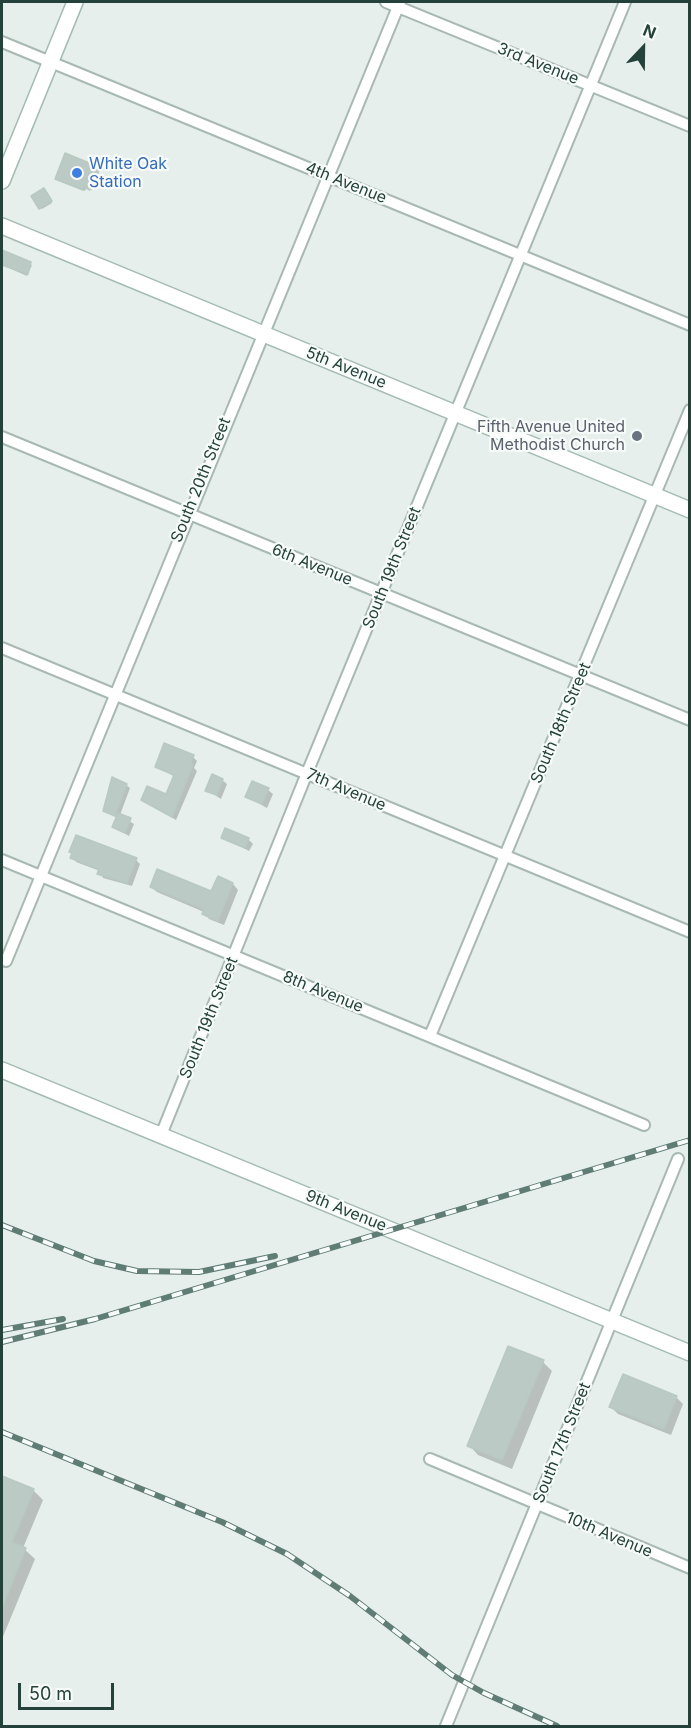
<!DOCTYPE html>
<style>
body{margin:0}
#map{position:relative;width:691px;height:1728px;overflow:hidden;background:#e6efeb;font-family:Inter,sans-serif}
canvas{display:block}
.frame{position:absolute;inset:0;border:3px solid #24423a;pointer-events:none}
.north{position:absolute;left:613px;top:18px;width:60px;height:60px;-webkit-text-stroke:4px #f7fbf9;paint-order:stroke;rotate:22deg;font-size:16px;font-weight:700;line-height:24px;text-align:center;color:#24423a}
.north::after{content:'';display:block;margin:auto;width:21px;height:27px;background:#24423a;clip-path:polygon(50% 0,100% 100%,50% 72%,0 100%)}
.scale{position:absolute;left:18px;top:1683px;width:96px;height:27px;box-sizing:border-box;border:3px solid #24423a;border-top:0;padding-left:8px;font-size:18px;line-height:21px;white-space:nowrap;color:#24423a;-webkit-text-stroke:4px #f7fbf9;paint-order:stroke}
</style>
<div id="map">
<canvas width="691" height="1728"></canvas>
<div class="frame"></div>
<div class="north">N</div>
<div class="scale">50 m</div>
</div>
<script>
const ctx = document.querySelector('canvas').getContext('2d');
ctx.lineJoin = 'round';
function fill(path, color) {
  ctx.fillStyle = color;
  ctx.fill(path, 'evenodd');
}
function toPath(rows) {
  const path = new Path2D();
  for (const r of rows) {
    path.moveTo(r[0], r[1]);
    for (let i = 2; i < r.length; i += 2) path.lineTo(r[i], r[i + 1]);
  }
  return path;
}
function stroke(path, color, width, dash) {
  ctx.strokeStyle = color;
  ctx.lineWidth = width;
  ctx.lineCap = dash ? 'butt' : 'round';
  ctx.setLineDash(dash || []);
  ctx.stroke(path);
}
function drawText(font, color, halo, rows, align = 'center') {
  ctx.font = font + ' Inter,sans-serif';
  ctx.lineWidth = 4.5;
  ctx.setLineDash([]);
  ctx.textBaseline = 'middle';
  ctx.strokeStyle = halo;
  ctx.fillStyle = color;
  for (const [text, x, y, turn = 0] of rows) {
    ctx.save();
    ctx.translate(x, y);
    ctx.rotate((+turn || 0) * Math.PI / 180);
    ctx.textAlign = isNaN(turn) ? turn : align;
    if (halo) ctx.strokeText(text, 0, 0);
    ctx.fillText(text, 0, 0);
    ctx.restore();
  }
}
fill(toPath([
 [98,169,100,170,92,190,86,188,85,191,58,180],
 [45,192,52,203,42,209,41,208],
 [2,253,32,265,27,276,2,265],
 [193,757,197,761,194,768,197,771,176,820,143,800,167,796,175,777,157,766],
 [222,780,227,784,221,799,207,790],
 [126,785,130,788,120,815,134,824,129,836,114,827,117,818,104,810],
 [268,790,273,794,267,808,247,797],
 [223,837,248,839,253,844,249,851],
 [71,852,136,860,140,864,132,886,103,878,100,871,76,862],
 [233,884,238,890,224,925,209,919,204,912,157,892,151,887,212,893],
 [543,1362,552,1371,512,1469,478,1455,469,1445],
 [676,1397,683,1404,671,1435,618,1414,611,1407],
 [2,1477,33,1490,43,1500,23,1548,35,1559,2,1639]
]), '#0003');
const building = toPath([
 [65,153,99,167,90,190,84,187,83,190,55,179,65,153],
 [44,188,52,201,39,209,31,196,44,188],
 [2,250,31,262,28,274,2,265,2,250],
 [164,743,194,755,191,762,193,765,172,817,141,800,147,786,166,794,174,775,155,767,164,743],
 [212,774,223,779,217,795,205,791,212,774],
 [112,777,127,784,115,816,103,811,112,777],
 [252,781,269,788,262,804,245,797,252,781],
 [118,813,131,818,125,833,112,827,118,813],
 [225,828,249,838,245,848,221,838,225,828],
 [76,835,137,858,127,883,97,874,99,869,70,858,72,853,69,852,76,835],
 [157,869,211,891,218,876,233,883,218,921,202,914,204,909,150,887,157,869],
 [508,1346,544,1360,502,1460,467,1446,508,1346],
 [623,1374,677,1396,664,1429,609,1407,623,1374],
 [2,1476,34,1489,12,1542,26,1548,2,1608,2,1476]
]);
fill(building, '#bbcac4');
stroke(building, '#b8c9c2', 1.5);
const street = toPath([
 [386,2,690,126],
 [2,42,690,325],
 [2,437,690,720],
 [2,648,690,932],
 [2,860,644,1125],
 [6,961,400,2],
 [430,1036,690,410],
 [161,1135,307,773,625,2],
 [430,1459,690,1568],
 [446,1726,678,1159]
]);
const secondary = toPath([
 [2,181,75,2],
 [2,226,690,510],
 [2,1070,690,1353]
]);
stroke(street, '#a8b8b2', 14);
stroke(secondary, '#a4bbb3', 18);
stroke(street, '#fff', 10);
stroke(secondary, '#fff', 15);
const rail = toPath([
 [2,1225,94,1261,137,1271,199,1272,275,1256],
 [2,1330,63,1319],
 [2,1342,95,1319,690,1140],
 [2,1432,222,1522,287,1554,350,1596,452,1675,484,1693,557,1726]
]);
stroke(rail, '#5f7d75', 6);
stroke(rail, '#f7fbf9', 4, [11]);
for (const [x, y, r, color] of [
 [77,173,6,"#3f7fe0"],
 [637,436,6,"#6b7280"]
]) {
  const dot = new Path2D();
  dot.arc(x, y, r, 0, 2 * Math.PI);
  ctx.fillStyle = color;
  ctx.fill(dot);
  stroke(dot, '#f7fbf9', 2);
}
drawText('16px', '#24423a', '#f7fbf9', [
 ["3rd Avenue",538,64,22],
 ["4th Avenue",346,183,22],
 ["5th Avenue",346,368,22],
 ["South 20th Street",201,480,-68],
 ["6th Avenue",312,565,22],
 ["South 19th Street",392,568,-68],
 ["South 18th Street",561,723,-67],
 ["7th Avenue",346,790,23],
 ["8th Avenue",323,992,22],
 ["South 19th Street",209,1018,-68],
 ["9th Avenue",346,1211,22],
 ["South 17th Street",562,1443,-68],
 ["10th Avenue",609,1535,23]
]);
drawText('16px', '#366cbe', '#f7fbf9', [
 ["White Oak",89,164],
 ["Station",89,182]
], 'left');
drawText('16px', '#5b616d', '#f7fbf9', [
 ["Fifth Avenue United",625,427],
 ["Methodist Church",625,445]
], 'right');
</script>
